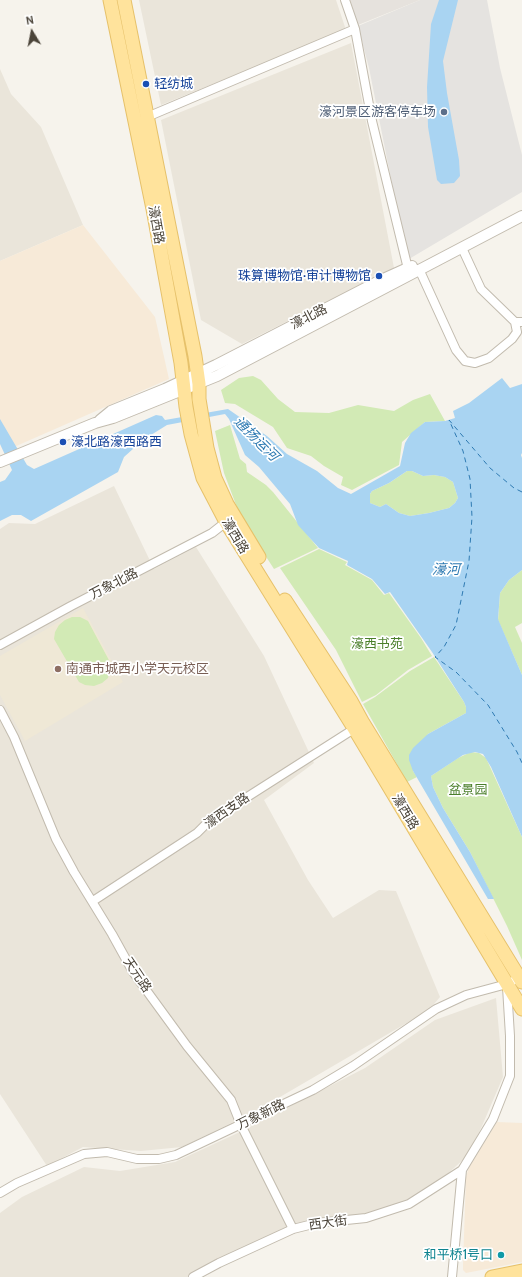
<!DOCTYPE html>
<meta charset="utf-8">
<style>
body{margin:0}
#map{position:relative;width:522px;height:1277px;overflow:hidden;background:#f6f3ec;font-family:Cabin,sans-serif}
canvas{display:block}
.north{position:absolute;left:12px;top:12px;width:40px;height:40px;-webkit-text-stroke:3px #fff;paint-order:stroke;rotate:350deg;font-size:11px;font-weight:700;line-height:16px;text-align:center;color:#4b4439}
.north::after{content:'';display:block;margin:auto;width:14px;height:18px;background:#4b4439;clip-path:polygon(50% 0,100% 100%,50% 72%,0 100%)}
</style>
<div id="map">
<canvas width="522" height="1277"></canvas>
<div class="north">N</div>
</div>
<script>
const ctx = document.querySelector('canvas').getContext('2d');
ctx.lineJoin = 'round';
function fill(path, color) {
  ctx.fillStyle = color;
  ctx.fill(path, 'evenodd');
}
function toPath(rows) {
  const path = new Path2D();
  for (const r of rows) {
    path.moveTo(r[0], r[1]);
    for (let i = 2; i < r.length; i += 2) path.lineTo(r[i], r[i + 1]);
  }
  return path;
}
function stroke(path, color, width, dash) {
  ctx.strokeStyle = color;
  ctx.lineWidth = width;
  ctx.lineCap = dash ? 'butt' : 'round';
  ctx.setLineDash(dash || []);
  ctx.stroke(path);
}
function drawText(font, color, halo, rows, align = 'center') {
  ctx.font = font + ' Cabin,"Noto Sans SC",sans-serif';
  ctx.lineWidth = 3.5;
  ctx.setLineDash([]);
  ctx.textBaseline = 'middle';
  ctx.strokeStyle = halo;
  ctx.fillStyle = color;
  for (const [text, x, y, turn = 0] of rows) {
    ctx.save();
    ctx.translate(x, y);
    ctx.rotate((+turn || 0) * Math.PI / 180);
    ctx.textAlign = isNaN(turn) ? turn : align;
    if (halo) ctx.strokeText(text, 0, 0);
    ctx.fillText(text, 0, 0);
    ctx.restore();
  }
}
fill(toPath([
 [139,0,336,0,346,30,161,105],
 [351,43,394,268,242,344,201,320,161,120],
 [0,69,11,94,41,127,83,225,0,261],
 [114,486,154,569,196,547,264,656,314,763,264,800,308,880,333,918,379,890,396,891,440,997,429,1010,256,1111,182,1147,141,1151,83,1147,47,1166,0,1094,0,529,9,523,35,524],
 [496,998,503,1077,482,1126,468,1155,440,1181,393,1211,294,1229,199,1277,0,1277,0,1213,22,1197,84,1167,120,1171,175,1162,242,1131,365,1068,435,1020]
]), '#eae5da');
fill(toPath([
 [83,225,155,317,169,379,14,447,0,422,0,261],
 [497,1122,522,1123,522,1262,466,1273,463,1270,463,1265,466,1177,469,1167]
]), '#f7ead8');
fill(toPath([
 [350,0,420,0,358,25]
]), '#e6e2dd');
fill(toPath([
 [83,608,123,682,25,741,0,695,0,656]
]), '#efe8d6');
fill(toPath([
 [253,376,261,380,278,399,295,412,329,413,358,405,394,411,413,400,430,394,445,421,425,422,402,442,399,465,352,490,341,485,343,477,324,466,311,456,287,448,273,427,235,404,225,403,221,390,239,378],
 [230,425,240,459,246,464,247,472,266,485,273,492,318,548,274,569,241,518,224,473,215,431],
 [407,471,412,471,423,476,434,475,445,477,453,482,458,498,455,503,449,508,429,513,410,516,399,513,386,504,380,507,370,503,370,494,372,491,389,483],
 [319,549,347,562,345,565,372,580,384,595,389,593,421,638,432,656,408,670,376,695,362,702,336,650,280,568],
 [522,570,522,623,515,627,522,643,522,675,498,620,500,593,509,580],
 [72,617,80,617,88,621,111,664,108,678,102,683,94,686,85,685,79,682,54,639,55,632,59,625,65,620],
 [434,657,464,702,466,707,466,713,428,734,413,771,417,777,407,782,363,704,375,697,410,671],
 [471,752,479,753,486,758,522,837,522,960,507,926,470,852,443,808,433,787,431,776,458,758]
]), '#d2eab5');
fill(toPath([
 [420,0,487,0,500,68,522,155,522,192,409,259,394,194,369,68,358,26]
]), '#e5e3e0');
fill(toPath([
 [439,0,458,0,443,61,447,93,459,160,460,176,454,183,441,184,437,180,428,127,427,87,431,24],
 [502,378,510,388,522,384,522,453,521,455,522,458,522,570,509,580,500,593,498,619,522,675,522,837,491,767,483,754,475,752,463,755,431,776,433,787,443,808,470,852,494,899,488,899,413,771,409,760,409,755,413,748,428,734,466,713,466,707,464,702,432,652,390,592,385,594,372,579,347,565,348,561,319,548,307,535,298,525,290,504,259,467,245,455,229,419,225,414,167,425,143,440,124,457,118,472,31,521,21,515,12,515,0,521,0,482,5,480,12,470,0,444,0,419,27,465,34,469,156,415,162,416,165,420,228,409,267,436,287,454,317,471,338,488,351,494,400,466,405,443,411,433,425,422,445,421,455,418,453,411,469,403],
 [407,471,412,471,423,476,434,475,445,477,453,482,458,498,455,503,449,508,429,513,410,516,399,513,386,504,380,507,370,503,370,494,372,491,389,483]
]), '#a9d4f2');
stroke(toPath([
 [522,492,514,488,490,468,449,420,463,451,470,479,472,517,469,561,456,625,444,647,435,657,456,672,488,705,517,752,522,763]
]), '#2e7ab2', 1, [5, 4]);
const minor = toPath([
 [345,0,355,29,372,121,409,273],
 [147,117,355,29],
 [462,248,481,289,515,322,522,322],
 [419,269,456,350,465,361,475,363,489,358,512,339,517,332,515,322],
 [0,645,71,606,212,533,226,522],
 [0,710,14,737,56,839,74,872,112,934,133,972,187,1046,231,1100,241,1125,293,1229],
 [93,901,197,833,208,822,357,727],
 [0,1193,17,1183,84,1154,107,1152,137,1159,159,1159,176,1155,313,1090,353,1066,436,1009,466,995,507,984,519,978],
 [193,1277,219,1263,293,1229,317,1223,366,1218,409,1204,462,1170],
 [452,1277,462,1170,493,1119,510,1076,510,1036,507,987]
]);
const tertiary = toPath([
 [100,420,111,411,165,389,216,365,381,280,412,266],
 [0,462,95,423,113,418,217,376,522,216]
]);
const primary = toPath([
 [110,0,153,209,181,363,186,407,191,434,203,478,226,522,354,728,522,1009],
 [124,0,195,356,199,384,199,399,207,448,215,478,227,504,259,557],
 [285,600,351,701,363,723,522,982],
 [492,1277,522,1271]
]);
stroke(minor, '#c2bbae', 10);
stroke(tertiary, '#c2bbae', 12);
stroke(primary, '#e6c16a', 15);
stroke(minor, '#fff', 8);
stroke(tertiary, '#fff', 10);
stroke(primary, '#ffe39c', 13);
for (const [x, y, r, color] of [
 [146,84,4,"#1a4fb4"],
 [444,112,4,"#5c6f8a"],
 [379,276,4,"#1a4fb4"],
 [63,442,4,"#1a4fb4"],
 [58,669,4,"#8d6e63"],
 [501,1255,4,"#0f9aa8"]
]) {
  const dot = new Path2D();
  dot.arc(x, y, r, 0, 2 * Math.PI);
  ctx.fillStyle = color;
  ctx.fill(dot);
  stroke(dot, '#fff', 1.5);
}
drawText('13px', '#164399', '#fff', [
 ["轻纺城",154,84],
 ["珠算博物馆·审计博物馆",371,276,"right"],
 ["濠北路濠西路西",71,442]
], 'left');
drawText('13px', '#4e5e75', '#fff', [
 ["濠河景区游客停车场",436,112]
], 'right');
drawText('13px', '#4b4439', '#fff', [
 ["濠西路",156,225,80],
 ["濠北路",309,317,-27],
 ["濠西路",235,536,59],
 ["万象北路",114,584,-27],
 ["濠西支路",227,811,-35],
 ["濠西路",405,812,59],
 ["天元路",137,975,56],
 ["万象新路",261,1115,-26],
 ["西大街",328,1223,-8]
]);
drawText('13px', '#4a7f2a', '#fff', [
 ["濠西书苑",377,644],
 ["盆景园",468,790]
]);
drawText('13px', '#785e54', '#fff', [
 ["南通市城西小学天元校区",66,669]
], 'left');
drawText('13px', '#0d838f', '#fff', [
 ["和平桥1号口",493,1255]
], 'right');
drawText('italic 14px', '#2e7ab2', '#fff', [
 ["通扬运河",256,439,45],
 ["濠河",446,570]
]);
</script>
